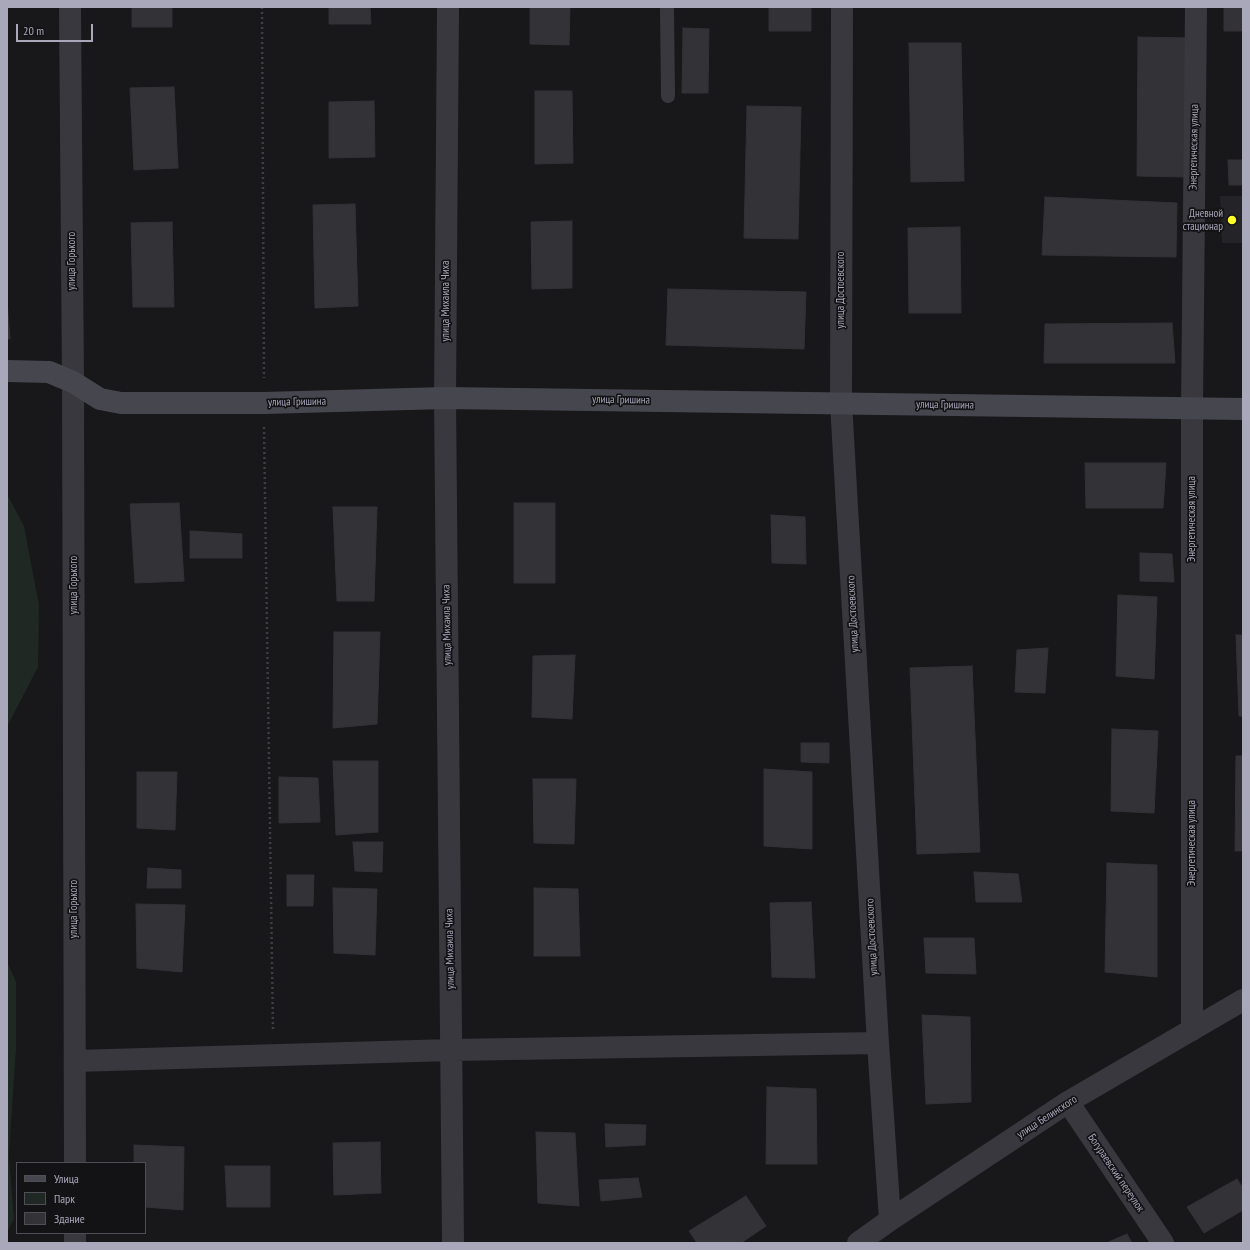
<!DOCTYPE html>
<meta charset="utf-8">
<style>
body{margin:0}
#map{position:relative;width:1250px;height:1250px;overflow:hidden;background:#18171a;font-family:"PT Sans Narrow",sans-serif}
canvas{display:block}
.frame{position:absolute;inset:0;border:8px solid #a9a8bb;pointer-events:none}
.legend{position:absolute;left:16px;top:1162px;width:130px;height:72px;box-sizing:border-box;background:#131215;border:1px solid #4f4e57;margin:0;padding:5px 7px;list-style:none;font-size:12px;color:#a9a8bb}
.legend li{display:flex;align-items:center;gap:8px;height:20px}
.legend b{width:20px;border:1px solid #4f4e57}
.scale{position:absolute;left:16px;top:24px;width:77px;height:18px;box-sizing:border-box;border:2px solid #a9a8bb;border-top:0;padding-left:5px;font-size:12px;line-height:14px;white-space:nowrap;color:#a9a8bb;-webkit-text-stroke:3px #131215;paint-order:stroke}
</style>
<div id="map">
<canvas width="1250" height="1250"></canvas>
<div class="frame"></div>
<ul class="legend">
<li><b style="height:5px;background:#46464f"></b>Улица</li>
<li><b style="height:11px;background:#1f2823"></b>Парк</li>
<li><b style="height:11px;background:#333236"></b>Здание</li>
</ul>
<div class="scale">20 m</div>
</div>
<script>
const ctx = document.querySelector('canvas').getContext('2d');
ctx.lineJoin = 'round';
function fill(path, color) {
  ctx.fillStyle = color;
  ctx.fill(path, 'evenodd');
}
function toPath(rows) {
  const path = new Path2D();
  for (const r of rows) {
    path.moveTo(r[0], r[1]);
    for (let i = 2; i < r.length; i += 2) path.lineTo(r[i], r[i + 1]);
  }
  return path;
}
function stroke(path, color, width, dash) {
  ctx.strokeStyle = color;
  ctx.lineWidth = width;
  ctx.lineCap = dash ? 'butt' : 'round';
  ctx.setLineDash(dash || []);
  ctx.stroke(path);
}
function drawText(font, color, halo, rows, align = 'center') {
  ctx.font = font + ' "PT Sans Narrow",sans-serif';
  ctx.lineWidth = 3.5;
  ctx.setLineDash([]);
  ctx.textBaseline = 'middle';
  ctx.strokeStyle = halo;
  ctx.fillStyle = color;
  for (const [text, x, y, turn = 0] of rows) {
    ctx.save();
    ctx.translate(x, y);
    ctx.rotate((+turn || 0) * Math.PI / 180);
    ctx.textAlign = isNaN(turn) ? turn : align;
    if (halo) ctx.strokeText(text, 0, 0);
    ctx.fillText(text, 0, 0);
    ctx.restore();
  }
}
fill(toPath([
 [1220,196,1243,196,1243,243,1222,243]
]), '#242327');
fill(toPath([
 [7,494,24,526,39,605,38,667,7,727],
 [7,961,16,982,16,1049,9,1155,14,1219,7,1232]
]), '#1f2823');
const building = toPath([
 [132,7,172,7,172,27,132,27,132,7],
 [329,7,370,7,371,24,329,24,329,7],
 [530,7,570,7,569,45,530,44,530,7],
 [769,7,811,7,811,31,769,31,769,7],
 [1224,7,1243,7,1243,31,1224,31,1224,7],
 [683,28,709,29,708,93,682,93,683,28],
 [1138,37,1189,38,1188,177,1137,176,1138,37],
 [909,43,961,43,964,181,911,182,909,43],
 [174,87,178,168,134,170,130,88,174,87],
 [535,91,572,91,573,163,535,164,535,91],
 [374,101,375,157,329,158,329,102,374,101],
 [747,106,801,107,798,239,744,238,747,106],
 [1228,160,1243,160,1243,185,1229,185,1228,160],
 [1045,197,1177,203,1176,257,1042,255,1045,197],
 [355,204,358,306,315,308,313,205,355,204],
 [572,221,572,288,532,289,531,222,572,221],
 [172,222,174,307,133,307,131,223,172,222],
 [960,227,961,313,909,313,908,228,960,227],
 [668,289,806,292,804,349,666,345,668,289],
 [7,300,10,339,7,339,7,300],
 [1172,323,1175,363,1044,363,1045,324,1172,323],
 [1085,463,1166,463,1163,508,1086,508,1085,463],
 [179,503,184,581,135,583,130,504,179,503],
 [514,503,555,503,555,583,514,583,514,503],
 [333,507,377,507,374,601,337,601,333,507],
 [771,515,805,517,806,564,772,563,771,515],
 [190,531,242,534,242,558,190,558,190,531],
 [1140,553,1172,554,1174,582,1140,581,1140,553],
 [1118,595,1157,597,1154,679,1116,676,1118,595],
 [334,632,380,632,377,724,333,728,334,632],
 [1236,635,1243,635,1243,716,1239,716,1236,635],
 [1048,648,1045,693,1015,692,1017,650,1048,648],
 [575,655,572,719,532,717,533,656,575,655],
 [972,666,980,852,917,854,910,668,972,666],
 [1112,729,1158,731,1154,813,1111,811,1112,729],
 [801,743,829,743,829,763,801,762,801,743],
 [1236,756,1243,756,1243,851,1235,851,1236,756],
 [333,761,378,761,378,832,336,835,333,761],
 [764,769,812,772,812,849,764,846,764,769],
 [137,772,177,772,175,830,137,828,137,772],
 [279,777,318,778,320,822,279,823,279,777],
 [533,779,576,779,574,844,534,843,533,779],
 [353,842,383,842,382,872,355,871,353,842],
 [1107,863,1157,865,1157,977,1105,972,1107,863],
 [148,868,181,870,181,888,147,888,148,868],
 [974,872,1018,874,1022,902,976,902,974,872],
 [287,875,314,875,313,906,287,906,287,875],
 [333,888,377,889,375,955,334,953,333,888],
 [534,888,578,889,580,956,534,956,534,888],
 [811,902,815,978,772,977,770,903,811,902],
 [136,904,185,905,182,972,137,968,136,904],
 [924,938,974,938,976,974,926,973,924,938],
 [922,1015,970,1017,971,1102,926,1104,922,1015],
 [767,1087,816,1089,817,1164,766,1164,767,1087],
 [605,1124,646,1125,645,1145,606,1147,605,1124],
 [536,1132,575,1133,579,1206,538,1203,536,1132],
 [380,1142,381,1193,334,1195,333,1143,380,1142],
 [134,1145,184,1147,183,1210,145,1207,145,1163,134,1163,134,1145],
 [225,1166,270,1166,270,1207,227,1207,225,1166],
 [638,1178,642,1197,601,1201,599,1180,638,1178],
 [1237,1179,1243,1188,1243,1210,1204,1233,1187,1207,1237,1179],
 [746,1196,766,1226,741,1243,697,1243,689,1231,746,1196],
 [1127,1234,1132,1243,1106,1243,1127,1234]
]);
fill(building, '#333236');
stroke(building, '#333136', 1);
stroke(toPath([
 [262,7,264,378],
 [264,427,273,1030]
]), '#3e3e46', 2.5, [2, 3]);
stroke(toPath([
 [667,7,668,96]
]), '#39383f', 14);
stroke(toPath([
 [70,7,73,382,75,1163],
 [448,7,445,398,453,1243],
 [842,7,841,403,878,1043,890,1220],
 [1192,1030,1192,408,1196,7],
 [75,1061,451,1050,878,1043],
 [1068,1102,1163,1243],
 [75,1233,75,1243],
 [858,1243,890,1220,1068,1102,1243,1000]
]), '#39383f', 22);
stroke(toPath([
 [7,371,49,372,73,382,100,399,121,403,264,403,445,398,1243,409]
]), '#46464f', 22);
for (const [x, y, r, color] of [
 [1232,220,5,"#fffd2a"]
]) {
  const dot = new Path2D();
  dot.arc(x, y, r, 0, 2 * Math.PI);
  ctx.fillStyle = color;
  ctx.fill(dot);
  stroke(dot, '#131215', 1.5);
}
drawText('11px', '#a9a8bb', '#131215', [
 ["Энергетическая улица",1194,147,-89],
 ["улица Горького",72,261,-90],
 ["улица Достоевского",841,290,-90],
 ["улица Михаила Чиха",446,301,-90],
 ["улица Гришина",621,400,1],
 ["улица Гришина",297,402,-1],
 ["улица Гришина",945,405,1],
 ["Энергетическая улица",1192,519,-90],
 ["улица Горького",74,585,-90],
 ["улица Достоевского",853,614,-93],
 ["улица Михаила Чиха",447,625,-91],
 ["Энергетическая улица",1192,843,-90],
 ["улица Горького",74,909,-90],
 ["улица Достоевского",872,937,-93],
 ["улица Михаила Чиха",450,949,-91],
 ["улица Белинского",1047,1117,-33],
 ["Богураевский переулок",1116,1173,56]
]);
drawText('11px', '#a9a8bb', '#131215', [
 ["Дневной",1223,214],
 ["стационар",1223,227]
], 'right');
</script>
